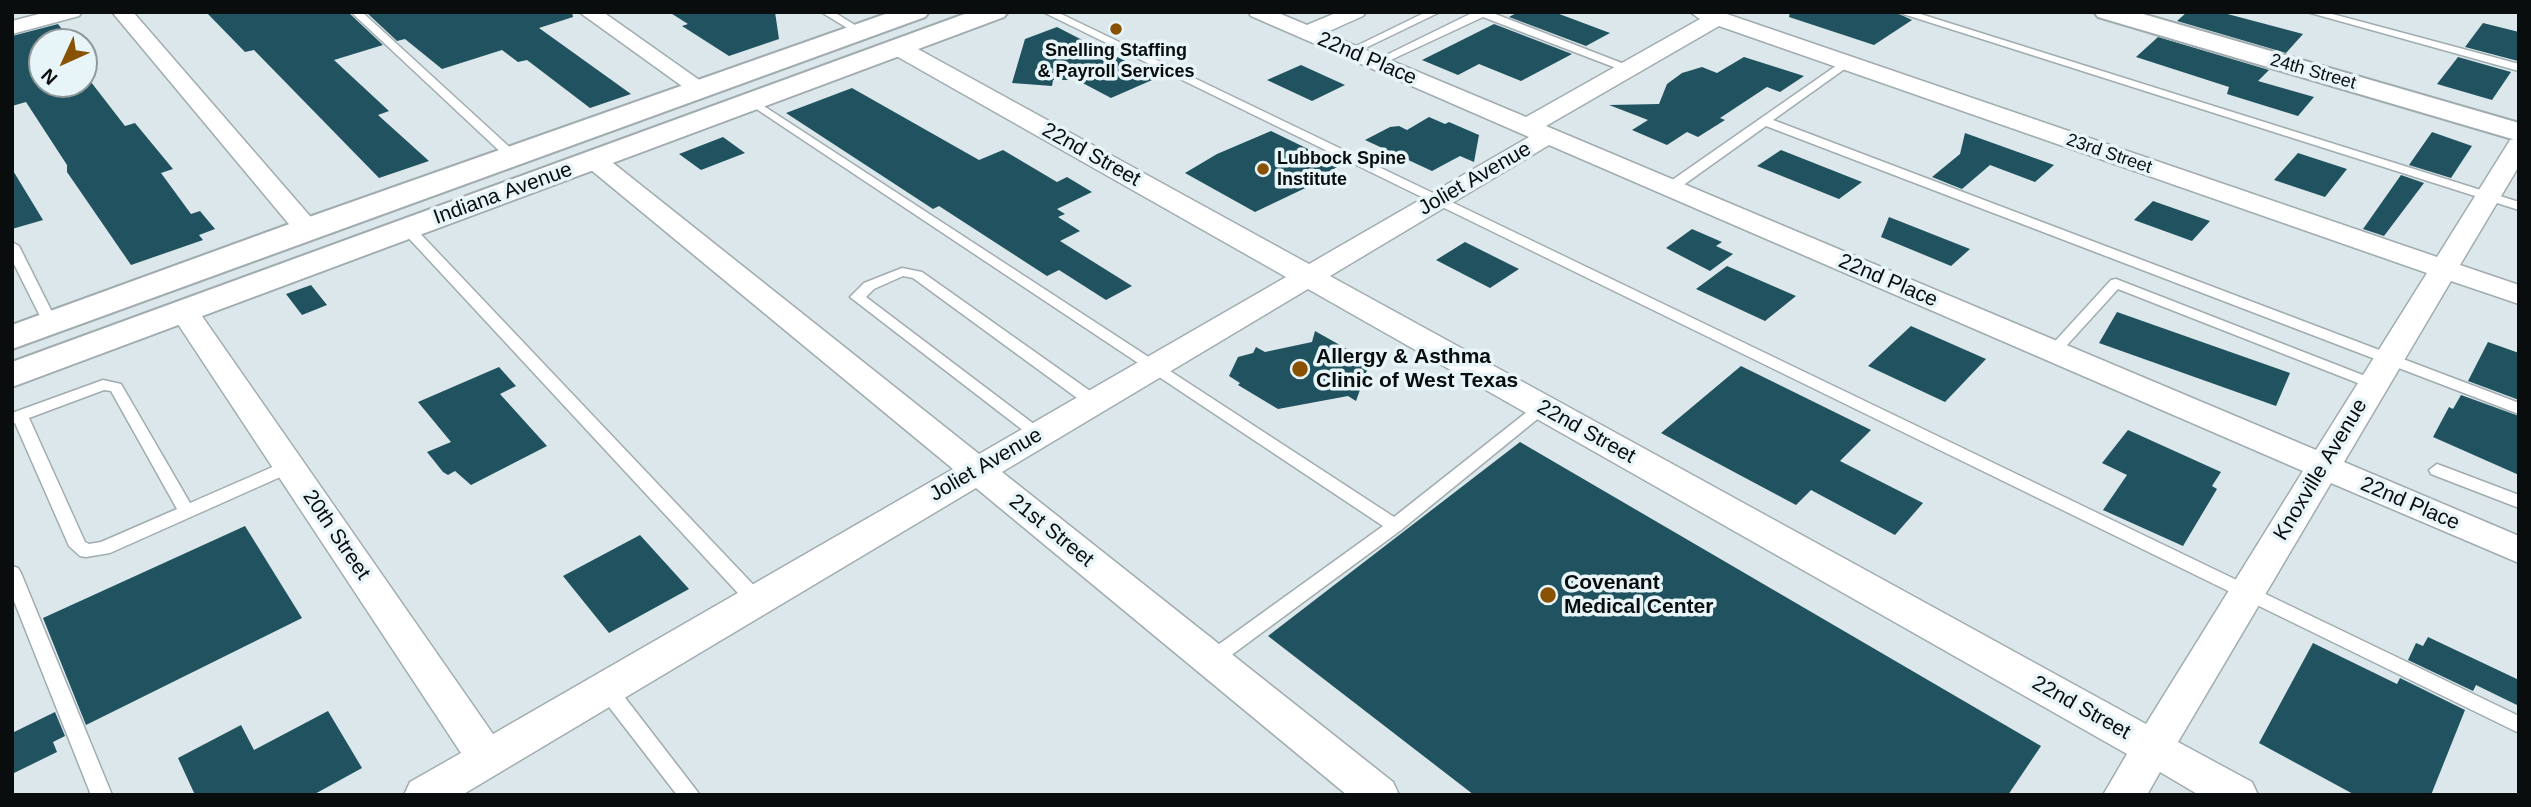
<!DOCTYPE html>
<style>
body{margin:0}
#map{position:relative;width:2531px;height:807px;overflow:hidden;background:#dbe7eb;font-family:Arial,sans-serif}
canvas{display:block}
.frame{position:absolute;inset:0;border:14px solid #090d0e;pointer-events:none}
.north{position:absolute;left:28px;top:28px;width:70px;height:70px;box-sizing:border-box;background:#e8f5f8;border:2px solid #8f989a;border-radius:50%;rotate:225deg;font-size:19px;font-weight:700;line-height:28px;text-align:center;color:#090d0e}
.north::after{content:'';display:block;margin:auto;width:24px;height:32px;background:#895202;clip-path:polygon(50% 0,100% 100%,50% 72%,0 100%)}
</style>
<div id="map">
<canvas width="2531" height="807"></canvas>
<div class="frame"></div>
<div class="north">N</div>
</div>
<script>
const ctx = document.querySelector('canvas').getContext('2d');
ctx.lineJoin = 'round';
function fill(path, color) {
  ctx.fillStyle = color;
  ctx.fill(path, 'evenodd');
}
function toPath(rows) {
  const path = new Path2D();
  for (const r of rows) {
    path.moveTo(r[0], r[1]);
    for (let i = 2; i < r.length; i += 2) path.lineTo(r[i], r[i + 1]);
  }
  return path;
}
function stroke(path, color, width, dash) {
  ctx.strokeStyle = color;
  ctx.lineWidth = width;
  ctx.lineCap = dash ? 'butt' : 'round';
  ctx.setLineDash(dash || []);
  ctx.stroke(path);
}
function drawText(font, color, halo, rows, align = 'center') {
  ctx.font = font + ' Arial,sans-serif';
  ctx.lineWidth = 7;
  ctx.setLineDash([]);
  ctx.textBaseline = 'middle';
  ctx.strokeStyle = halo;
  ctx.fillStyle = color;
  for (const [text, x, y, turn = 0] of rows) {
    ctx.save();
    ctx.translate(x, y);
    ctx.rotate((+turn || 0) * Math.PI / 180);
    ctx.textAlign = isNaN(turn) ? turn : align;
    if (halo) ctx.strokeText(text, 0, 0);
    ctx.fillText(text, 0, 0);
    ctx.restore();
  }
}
fill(toPath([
 [206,12,348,12,383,45,334,60,389,111,378,115,429,161,379,178,254,50,245,52],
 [366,12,572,12,573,17,539,28,631,94,590,108,527,60,518,62,502,50,442,69,405,39,397,41],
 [669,12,775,12,779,39,729,56,682,26,688,24],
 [1518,12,1554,12,1610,33,1586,46,1509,17],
 [1790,12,1895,12,1912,20,1874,45,1789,17],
 [2187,12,2220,12,2303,34,2286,53,2177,21],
 [2483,23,2519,32,2518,61,2465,47],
 [58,24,72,42,42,42,42,84,84,84,84,73,125,126,135,123,173,169,161,173,191,214,200,211,215,229,199,235,203,240,131,265,67,172,67,165,26,102,12,106,12,36],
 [1494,24,1572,54,1521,81,1479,64,1458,75,1422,60],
 [1057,27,1092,45,1159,77,1111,98,1077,80,1053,80,1052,86,1012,83,1025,39],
 [2158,37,2269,70,2258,81,2314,97,2298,116,2227,94,2229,87,2136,57],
 [1744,57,1804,76,1780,92,1767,87,1720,118,1725,120,1698,137,1687,132,1667,145,1632,130,1648,120,1609,105,1659,104,1667,84,1682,73,1702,67,1717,73],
 [2458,57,2511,72,2492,100,2437,84],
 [1301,65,1345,85,1312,101,1267,80],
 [852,88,979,160,1003,150,1057,182,1067,177,1092,192,1057,209,1065,214,1058,217,1080,231,1060,241,1132,286,1106,300,1059,270,1047,276,939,206,933,209,786,113],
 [1429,117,1445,124,1449,122,1479,135,1474,162,1460,156,1432,171,1365,140,1390,127,1399,126,1407,130],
 [1271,131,1341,165,1313,180,1318,182,1255,212,1185,173,1217,154],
 [2432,132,2472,146,2451,178,2409,165],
 [1965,133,2054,165,2035,182,1990,165,1962,189,1932,177,1960,154],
 [723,137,745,153,701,170,679,154],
 [1781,150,1862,182,1839,199,1757,166],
 [2298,153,2347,169,2325,197,2274,180],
 [12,169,43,220,12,229],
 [2401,175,2424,183,2384,236,2363,229],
 [2153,201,2210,221,2192,241,2134,220],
 [1889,217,1970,249,1951,266,1881,237],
 [1692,229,1722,242,1716,246,1733,254,1710,271,1666,248],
 [1465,242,1519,269,1490,288,1436,260],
 [1727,266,1796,296,1765,321,1696,289],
 [311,285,327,305,302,315,286,294],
 [2117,312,2290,373,2276,406,2099,343],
 [1911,326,1986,359,1945,402,1868,366],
 [1315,331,1370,362,1356,401,1348,396,1278,409,1238,385,1240,383,1229,376,1238,357,1253,353,1256,347,1265,352,1312,342],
 [2488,342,2519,353,2519,400,2468,381],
 [1741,366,1871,430,1840,461,1923,503,1895,535,1811,490,1796,505,1661,433],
 [499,367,516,386,500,394,547,446,471,485,455,471,448,475,443,472,427,452,451,442,418,402],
 [2461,395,2519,416,2519,475,2433,437,2449,407,2453,409],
 [2128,430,2221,472,2212,486,2217,489,2183,546,2103,510,2127,475,2102,463],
 [1520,442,2041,746,2008,795,1474,795,1268,636],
 [245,526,302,618,86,725,43,618],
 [640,535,689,589,609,633,563,576],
 [2428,637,2519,680,2519,706,2476,685,2473,691,2408,660,2416,643,2423,646],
 [2313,643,2397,684,2400,678,2465,710,2431,795,2355,795,2259,743],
 [328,711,362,768,313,795,195,795,178,758,241,725,254,750],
 [55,712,65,736,53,742,57,752,12,774,12,733]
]), '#20535f');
const lane = toPath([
 [351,12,362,12,516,153,516,159,508,159,351,12],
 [821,12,834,12,866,32,857,34,821,12],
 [1043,12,1057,12,2519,716,2519,733,1043,12],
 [1426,12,1440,12,1353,54,1344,52,1426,12],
 [1490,12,1632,67,1634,69,1624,71,1483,17,1380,65,1370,63,1474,12,1490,12],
 [1897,12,1914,12,2519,202,2519,210,1897,12],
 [2307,12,2325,12,2519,64,2519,71,2307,12],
 [1843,61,1853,63,1773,120,2519,403,2519,414,1766,126,1675,191,1665,191,1665,185,1843,61],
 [753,99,1394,517,1537,404,1543,403,1551,408,1401,530,1218,665,1211,668,1204,665,1201,660,1204,655,1383,526,749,104,747,102,753,99],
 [408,225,413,226,763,595,765,600,763,605,756,607,749,605,403,232,403,226,408,225],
 [12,242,19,246,58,324,56,327,51,328,44,324,12,260,12,242],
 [902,268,922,272,1100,398,1102,402,1100,406,1088,406,913,278,903,276,874,289,866,297,1047,434,1045,438,1033,438,850,297,864,283,902,268],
 [2116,279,2378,381,2381,384,2373,389,2368,387,2118,289,2058,355,2048,355,2045,352,2048,349,2111,280,2116,279],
 [103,380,121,384,190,503,284,462,296,462,298,466,296,470,110,553,86,557,80,556,69,546,15,423,12,424,12,413,103,380],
 [104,390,111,391,177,509,101,542,89,544,85,542,29,418,104,390],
 [2437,464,2519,495,2519,508,2431,474,2429,470,2437,464],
 [12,566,18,568,21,573,112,795,91,795,12,596,12,566],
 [606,680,613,682,700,795,677,795,599,694,596,688,599,682,606,680]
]);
const street = toPath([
 [47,12,82,12,79,16,12,34,12,21,47,12],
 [112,12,133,12,316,223,320,229,316,235,307,237,298,235,112,12],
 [579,12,603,12,712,89,709,94,693,94,579,12],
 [1248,12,1276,12,1307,25,1338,12,1366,12,1363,16,1325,33,1526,117,1700,19,1690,12,1721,12,2437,257,2507,145,2510,140,2519,138,2519,166,2460,265,2519,285,2519,304,2451,281,2344,462,2519,536,2519,563,2331,483,2178,742,2252,782,2258,795,2199,795,2160,772,2147,795,2103,795,2127,754,1308,289,1002,472,1393,782,1399,795,1347,795,976,488,462,795,404,795,410,782,461,753,170,312,175,306,185,303,195,306,493,734,953,469,585,165,582,160,585,155,594,153,603,155,979,454,1286,277,891,53,888,48,891,43,907,43,1309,264,1529,137,1251,16,1248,12],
 [1719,26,2427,273,2316,450,1546,126,1719,26],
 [1549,145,2303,471,2146,724,1330,276,1549,145]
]);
const secondary = toPath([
 [891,12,929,12,925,17,12,349,12,325,295,222,891,12],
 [970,12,1008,12,1004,17,12,387,12,362,970,12],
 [2094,12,2136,12,2519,123,2519,141,2098,17,2094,12]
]);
stroke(lane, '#a0acaf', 3);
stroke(street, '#a0acaf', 3);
stroke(secondary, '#a0acaf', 4);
fill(lane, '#fff');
fill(street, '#fff');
fill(secondary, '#fff');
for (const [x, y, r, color] of [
 [1116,29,7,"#895202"],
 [1263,169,7,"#895202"],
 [1300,369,9,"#895202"],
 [1548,595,9,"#895202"]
]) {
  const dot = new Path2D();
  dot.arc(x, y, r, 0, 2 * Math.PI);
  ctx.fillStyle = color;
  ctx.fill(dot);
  stroke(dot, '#e8f5f8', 2.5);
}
drawText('bold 18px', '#090d0e', '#e8f5f8', [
 ["Snelling Staffing",1116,51],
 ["& Payroll Services",1116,72],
 ["Lubbock Spine",1277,159,"left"],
 ["Institute",1277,180,"left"]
]);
drawText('18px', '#090d0e', '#e8f5f8', [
 ["24th Street",2313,72,16],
 ["23rd Street",2109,154,19]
]);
drawText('21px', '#090d0e', '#e8f5f8', [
 ["22nd Place",1367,59,23],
 ["22nd Street",1091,155,29],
 ["Joliet Avenue",1475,179,-30],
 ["Indiana Avenue",503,194,-20],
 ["22nd Place",1888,281,23],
 ["22nd Street",1586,432,29],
 ["Joliet Avenue",986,465,-30],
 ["Knoxville Avenue",2321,470,-59],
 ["22nd Place",2410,504,23],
 ["21st Street",1051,531,39],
 ["20th Street",336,535,56],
 ["22nd Street",2081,708,29]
]);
drawText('bold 21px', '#090d0e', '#e8f5f8', [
 ["Allergy & Asthma",1316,357],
 ["Clinic of West Texas",1316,381],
 ["Covenant",1564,583],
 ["Medical Center",1564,607]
], 'left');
</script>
